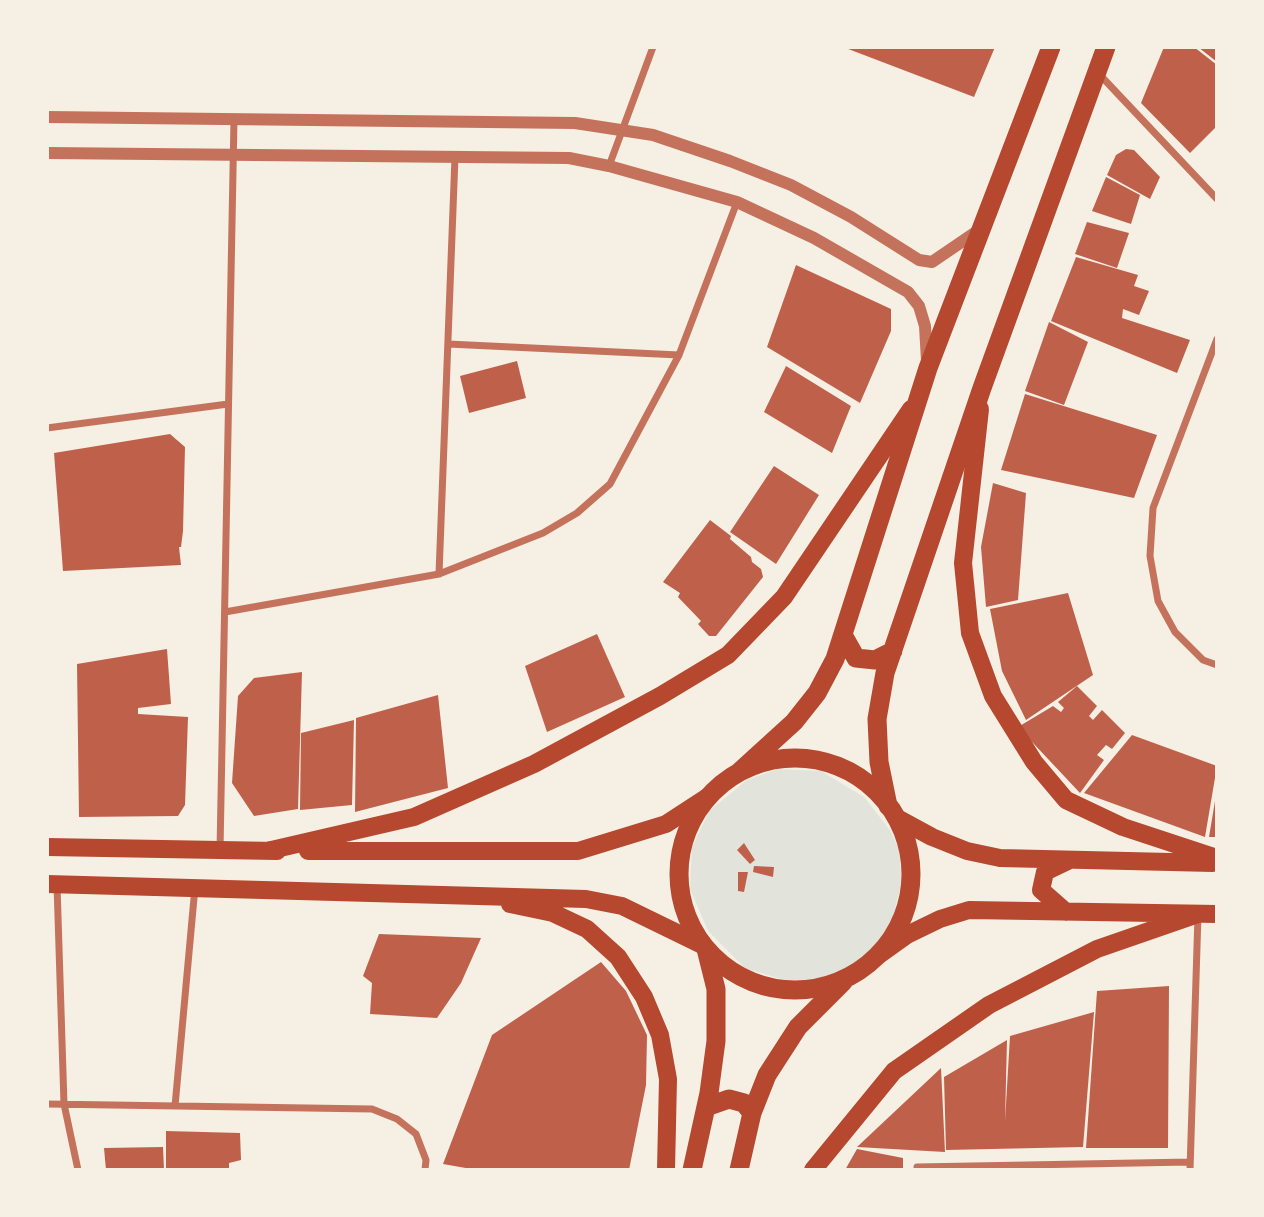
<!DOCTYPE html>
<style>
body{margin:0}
#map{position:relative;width:1264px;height:1217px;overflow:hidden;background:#f6efe4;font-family:"IBM Plex Serif",serif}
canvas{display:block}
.frame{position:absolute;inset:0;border:49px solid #f6efe4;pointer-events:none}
</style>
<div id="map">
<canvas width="1264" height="1217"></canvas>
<div class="frame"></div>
</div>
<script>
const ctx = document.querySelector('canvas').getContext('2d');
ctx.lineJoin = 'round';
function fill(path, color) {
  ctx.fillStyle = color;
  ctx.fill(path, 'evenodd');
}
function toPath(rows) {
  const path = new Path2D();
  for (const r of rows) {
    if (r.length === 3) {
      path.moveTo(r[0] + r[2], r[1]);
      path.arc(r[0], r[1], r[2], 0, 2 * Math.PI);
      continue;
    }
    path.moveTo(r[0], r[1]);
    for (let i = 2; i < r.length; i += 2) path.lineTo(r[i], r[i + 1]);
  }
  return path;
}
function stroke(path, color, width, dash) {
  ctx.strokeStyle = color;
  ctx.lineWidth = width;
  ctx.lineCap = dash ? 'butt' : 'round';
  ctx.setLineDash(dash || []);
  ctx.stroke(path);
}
fill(toPath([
 [778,769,821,771,864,797,890,830,900,851,901,885,892,921,874,952,848,971,817,979,787,981,745,968,708,931,690,889,692,848,709,811,747,780]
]), '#e2e4dc');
fill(toPath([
 [843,47,995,47,974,97],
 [1164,47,1194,47,1217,65,1217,126,1190,153,1141,103],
 [1198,47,1217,47,1217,62],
 [1126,149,1134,150,1160,177,1150,199,1107,175,1116,155],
 [1106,177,1140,195,1131,224,1092,211],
 [1087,222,1129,233,1117,268,1075,254],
 [1076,257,1138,275,1134,286,1149,291,1139,315,1123,309,1122,318,1190,340,1177,373,1051,321],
 [796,265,891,309,891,331,860,403,767,347],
 [1049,322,1088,342,1064,405,1025,391],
 [517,361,526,398,469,413,460,376],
 [786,366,851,406,832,453,764,412],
 [1025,394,1157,435,1134,498,1001,470],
 [170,434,185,447,183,531,181,547,179,547,181,565,63,571,54,453],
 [774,466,819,495,776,564,730,532],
 [993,483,1026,493,1018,600,986,607,981,547],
 [710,520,731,536,730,539,751,557,752,562,761,569,763,577,716,636,709,636,698,624,701,621,678,597,680,593,663,582],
 [1068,593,1093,675,1026,720,1002,671,990,609],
 [597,634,625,697,547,732,525,666],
 [167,649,171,704,138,708,138,714,188,717,185,805,178,816,79,817,77,664],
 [302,672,298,809,254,816,232,783,238,696,254,678],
 [1077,686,1097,706,1089,716,1093,720,1102,710,1125,733,1112,749,1106,745,1097,755,1104,760,1080,793,1018,727,1053,706,1061,712,1064,708,1058,702],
 [438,695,448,788,355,812,356,718],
 [354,720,352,805,300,810,301,733],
 [1132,735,1217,766,1205,837,1084,793],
 [1215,801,1217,837,1209,837],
 [744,843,755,860,750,864,737,850],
 [754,866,774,867,773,877,753,872],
 [738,872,748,872,744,892,738,891],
 [379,934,481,938,461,983,437,1018,370,1014,372,983,363,976],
 [601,962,626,991,647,1035,646,1085,629,1170,477,1170,443,1164,492,1035],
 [1169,986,1168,1148,1086,1148,1097,991],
 [1094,1012,1083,1147,946,1150,944,1077,1007,1040,1005,1121,1010,1036],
 [941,1068,945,1152,857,1147],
 [166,1131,240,1133,241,1160,229,1163,229,1170,166,1170],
 [163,1147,164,1170,106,1170,104,1148],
 [857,1149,903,1158,903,1170,845,1170]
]), '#bf614a');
stroke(toPath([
 [1100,75,1217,199],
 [609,166,653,47],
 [1217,339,1153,508,1150,556,1158,601,1175,632,1203,660,1217,665],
 [448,344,679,355],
 [47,428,228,404],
 [439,574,455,157],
 [225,612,439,574,543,533,577,513,610,484,679,355,737,202],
 [220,850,234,119],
 [57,885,64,1104,78,1170],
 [47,1104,372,1109,397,1119,416,1134,426,1160,425,1170],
 [175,1106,195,887],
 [917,1170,917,1167,1190,1162],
 [1190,1170,1198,915]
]), '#c5725c', 7);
stroke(toPath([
 [47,117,575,123,653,135,730,161,791,185,851,217,919,260,932,262,979,230],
 [47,153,569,158,609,166,737,202,814,238,908,292,919,306,925,326,927,361]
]), '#c5725c', 12);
stroke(toPath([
 [980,409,963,563,970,633,993,696,1034,762,1066,800,1123,827,1217,858],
 [897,818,932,837,967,851,1000,858,1213,863],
 [47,847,277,851],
 [267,851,414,817,534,764,660,696,728,655,784,597,911,409],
 [308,851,578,851,666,824,709,796],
 [47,884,586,899,622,906,702,945],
 [510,904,553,913,587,929,618,957,644,997,660,1035,668,1079,666,1170],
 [1066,912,1041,890,1045,872,1068,861],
 [879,955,907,935,940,919,969,910,1217,914],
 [813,1170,894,1071,989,1005,1097,949,1198,914]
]), '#b5482f', 18);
stroke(toPath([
 [843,635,856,658,875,660,893,651],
 [795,874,116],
 [738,773,794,722,817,693,835,659,928,368,1051,47],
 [888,806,879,762,877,719,885,673,982,388,1106,47],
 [706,1107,729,1099,744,1103,752,1113],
 [692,1170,709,1093,716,1041,716,989,706,949],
 [739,1170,752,1113,767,1075,798,1027,843,982]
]), '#b5482f', 19);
</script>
